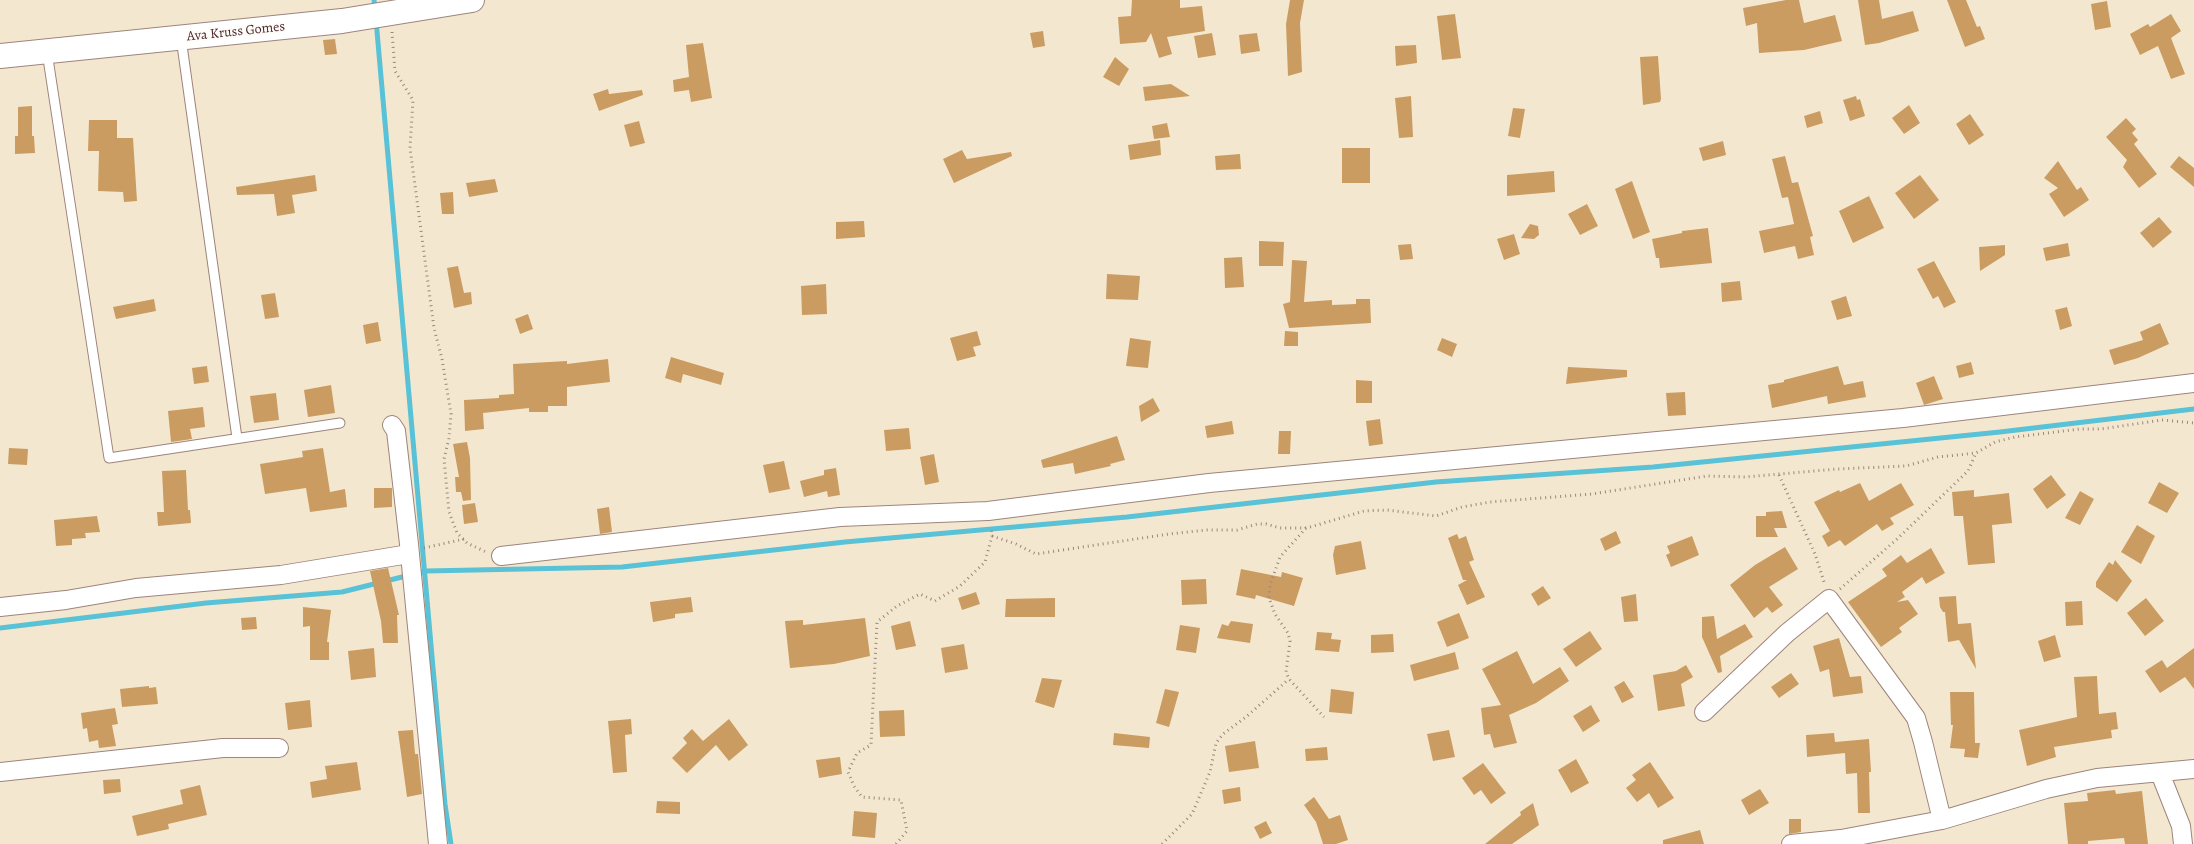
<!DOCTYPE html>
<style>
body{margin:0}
canvas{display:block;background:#f3e8cf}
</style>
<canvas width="2194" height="844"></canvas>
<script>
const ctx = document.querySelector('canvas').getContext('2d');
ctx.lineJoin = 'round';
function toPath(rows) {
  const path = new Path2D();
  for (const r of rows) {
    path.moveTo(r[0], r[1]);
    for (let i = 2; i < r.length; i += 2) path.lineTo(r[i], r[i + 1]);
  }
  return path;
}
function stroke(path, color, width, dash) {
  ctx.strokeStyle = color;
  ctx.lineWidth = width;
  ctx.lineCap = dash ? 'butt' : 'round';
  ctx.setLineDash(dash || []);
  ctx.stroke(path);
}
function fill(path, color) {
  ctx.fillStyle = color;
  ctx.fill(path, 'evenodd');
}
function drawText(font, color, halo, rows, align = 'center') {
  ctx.font = font + ' Alegreya,serif';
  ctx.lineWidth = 4;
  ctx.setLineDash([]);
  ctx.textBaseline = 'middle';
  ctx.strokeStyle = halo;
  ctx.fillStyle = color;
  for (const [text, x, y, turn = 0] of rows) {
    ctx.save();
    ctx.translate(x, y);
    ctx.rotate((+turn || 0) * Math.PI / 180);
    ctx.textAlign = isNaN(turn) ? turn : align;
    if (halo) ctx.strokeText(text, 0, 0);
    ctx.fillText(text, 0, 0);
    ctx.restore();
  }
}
stroke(toPath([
 [374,0,375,10],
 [376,20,445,804,451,844],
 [0,628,206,603,342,592,426,571,622,567,845,542,1127,517,1436,482,1653,467,2000,432,2194,409]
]), '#5ac2d6', 5);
fill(toPath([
 [1132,0,1180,0,1180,8,1202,6,1205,31,1167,37,1172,54,1159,58,1151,33,1146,42,1120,44,1118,17,1131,16],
 [1290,0,1304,0,1300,23,1302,72,1288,76,1286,24],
 [1786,0,1799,0,1804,23,1835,15,1842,41,1804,50,1759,53,1757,23,1746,26,1743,8],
 [1858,0,1879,0,1882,19,1913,11,1919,31,1879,43,1865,45],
 [1947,0,1966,0,1977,27,1980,26,1985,39,1965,47],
 [2107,1,2111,27,2095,30,2091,4],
 [1455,14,1461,58,1442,60,1437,16],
 [2171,14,2181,31,2171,38,2185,74,2171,79,2158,46,2140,55,2130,34,2148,24,2150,27],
 [1043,31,1045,46,1033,48,1030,33],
 [1212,33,1216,55,1198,58,1194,36],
 [1257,33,1260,51,1241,54,1239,35],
 [335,39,337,54,325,55,323,40],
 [703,43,712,98,691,102,689,90,674,92,673,80,689,77,686,45],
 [1416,45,1417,63,1396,66,1395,46],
 [1658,56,1661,99,1660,102,1643,105,1640,57],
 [1115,57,1129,69,1119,86,1103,77],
 [1171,84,1190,96,1145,101,1143,87],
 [608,89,609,94,642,90,643,95,599,111,593,94],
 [1411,96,1413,137,1399,138,1395,98],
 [1856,96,1857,100,1860,99,1865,116,1850,121,1843,100],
 [1909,105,1920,123,1904,134,1892,118],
 [32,106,32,136,34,136,35,153,15,154,15,136,18,136,18,107],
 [1513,108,1525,109,1520,138,1508,136],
 [1820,111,1823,123,1807,128,1804,116],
 [1970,114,1984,135,1969,145,1956,124],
 [2126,118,2136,129,2132,133,2138,140,2134,144,2157,174,2139,188,2123,167,2127,160,2106,137],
 [89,120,117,120,117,138,133,138,137,201,124,202,123,192,98,191,99,151,88,151],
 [639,121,645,143,630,147,624,125],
 [1167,123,1170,137,1154,139,1152,126],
 [1160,140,1161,155,1130,160,1128,145],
 [1723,141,1726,155,1703,161,1699,148],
 [1342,148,1370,148,1370,183,1342,183],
 [962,150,967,159,1011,152,1012,156,954,183,943,159],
 [1240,154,1241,169,1216,170,1215,156],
 [1785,156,1792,183,1798,182,1813,236,1810,237,1814,255,1798,259,1795,246,1764,253,1759,231,1794,224,1788,197,1782,198,1772,159],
 [2179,156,2194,168,2194,187,2170,167],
 [2058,161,2077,190,2081,187,2089,200,2064,217,2049,194,2058,188,2044,178],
 [1554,171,1555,192,1507,196,1507,175],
 [315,175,317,191,292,195,295,213,277,216,274,194,237,195,236,187],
 [1920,175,1939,200,1914,219,1895,193],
 [495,179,498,192,469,197,466,183],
 [1632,181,1650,232,1633,239,1615,189],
 [453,192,454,214,442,214,440,193],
 [1869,196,1884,228,1853,243,1839,211],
 [1587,204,1598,226,1580,235,1568,214],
 [2159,217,2172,232,2153,248,2140,233],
 [864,221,865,237,836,239,836,222],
 [1530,224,1538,226,1539,235,1534,239,1521,238],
 [1708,228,1712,263,1660,268,1659,258,1656,258,1652,239,1682,233,1682,231],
 [1514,234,1520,254,1504,260,1497,239],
 [1259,241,1284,242,1283,266,1259,266],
 [2068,243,2070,256,2046,261,2043,248],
 [1411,244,1413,259,1400,260,1398,245],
 [2005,245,2005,255,1980,271,1979,247],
 [1242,257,1244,287,1225,288,1224,258],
 [1292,260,1307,261,1304,302,1332,300,1332,305,1356,304,1356,299,1370,299,1371,323,1289,328,1283,304,1290,302],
 [1934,261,1956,302,1944,308,1938,296,1933,299,1917,269],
 [458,266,464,293,471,292,472,304,454,308,447,268],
 [1107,274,1140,276,1138,300,1106,299],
 [1740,281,1742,300,1722,302,1721,283],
 [826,284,827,314,802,315,801,286],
 [275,293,279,317,265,319,261,295],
 [1846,296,1852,316,1837,320,1831,301],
 [154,299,156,311,116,319,113,307],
 [2067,307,2072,326,2060,330,2055,310],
 [528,314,533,329,520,334,515,319],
 [378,322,381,341,366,344,363,325],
 [2160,323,2169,344,2138,358,2114,365,2109,350,2143,340,2140,332],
 [977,331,981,345,973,347,976,356,957,361,950,338],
 [1285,331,1298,332,1298,346,1284,346],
 [1130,338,1151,341,1148,368,1126,366],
 [1442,338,1457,344,1452,357,1437,350],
 [671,357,724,373,721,385,683,374,681,383,665,378],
 [608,359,610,382,567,387,567,406,548,406,548,412,529,412,529,408,483,413,484,429,465,431,464,400,499,398,499,395,514,394,513,364,567,361,567,364],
 [1971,362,1974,374,1959,378,1956,366],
 [207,366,209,382,194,384,192,368],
 [1838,366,1844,385,1863,381,1866,397,1828,404,1827,396,1772,408,1768,385,1784,382,1784,380],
 [1568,367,1627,370,1627,377,1566,384],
 [1934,376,1943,399,1924,405,1916,383],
 [1356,380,1372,381,1372,403,1356,403],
 [331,385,335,413,308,417,304,390],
 [1685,392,1686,415,1668,416,1666,393],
 [276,393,279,420,254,423,250,396],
 [1153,398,1160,411,1141,422,1139,406],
 [203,407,205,427,190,429,192,439,171,442,168,411],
 [1380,419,1383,444,1369,446,1366,421],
 [1232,421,1234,434,1207,438,1205,426],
 [909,428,911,449,886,451,884,430],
 [1279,431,1291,431,1290,454,1278,454],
 [1117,436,1125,460,1110,464,1111,466,1075,474,1073,463,1043,468,1041,460],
 [467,442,470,458,471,500,463,501,461,492,456,492,455,477,459,477,453,444],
 [9,448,28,449,27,465,8,464],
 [323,448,330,492,345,489,347,507,310,512,306,488,265,494,260,464,303,457,302,451],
 [934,454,939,482,925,485,920,457],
 [784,461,790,489,769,493,763,465],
 [836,468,840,495,828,497,827,491,804,497,800,481,824,475,824,470],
 [186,470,188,510,190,510,191,523,158,526,157,512,164,512,162,471],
 [2051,475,2066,495,2047,509,2033,489],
 [2159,482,2179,493,2167,513,2148,503],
 [1860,483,1869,501,1901,483,1914,505,1890,518,1894,524,1882,531,1877,524,1845,546,1840,540,1828,547,1822,536,1830,531,1814,502,1839,490,1840,492],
 [374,488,392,488,392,507,374,508],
 [1974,490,1974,497,2009,493,2012,523,1992,525,1995,563,1968,565,1963,516,1954,516,1952,492],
 [2080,491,2094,499,2080,525,2065,518],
 [475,503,478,522,464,524,462,505],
 [609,507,612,532,600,534,597,509],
 [1782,511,1787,528,1774,528,1778,537,1756,537,1756,516,1766,516,1766,512],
 [97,516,100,532,85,533,86,538,72,539,72,545,56,546,54,520],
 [2137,525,2155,536,2141,564,2121,552],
 [1616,531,1621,543,1605,551,1600,539],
 [1457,534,1459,539,1466,536,1474,560,1469,562,1485,597,1467,605,1458,585,1467,580,1463,580,1448,538],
 [1692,536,1699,555,1671,567,1666,555,1670,553,1667,546],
 [1361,541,1366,569,1336,575,1333,555,1335,546],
 [1785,547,1798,569,1769,587,1783,605,1772,613,1767,607,1754,618,1730,585,1755,565],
 [1931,548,1945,573,1926,584,1922,577,1902,592,1905,597,1897,602,1908,600,1918,614,1899,628,1902,632,1881,647,1848,602,1887,576,1882,569,1901,555,1907,563],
 [2115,560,2132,581,2117,602,2096,587,2096,582,2109,562,2113,565],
 [388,568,399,615,397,615,398,643,383,643,381,621,370,571],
 [1241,569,1281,577,1282,572,1303,578,1294,606,1256,595,1255,599,1236,595],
 [1206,579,1207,604,1182,605,1181,580],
 [1543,586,1551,598,1538,606,1531,594],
 [976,592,980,604,962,610,958,598],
 [1636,594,1638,621,1624,622,1621,597],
 [1956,596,1958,624,1971,623,1976,669,1959,640,1948,642,1945,612,1943,612,1940,607,1939,597],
 [691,597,693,612,675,614,675,618,653,622,650,602],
 [1055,598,1055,617,1005,617,1006,599],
 [2146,598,2164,621,2145,636,2127,613],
 [2082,601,2083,625,2066,626,2065,602],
 [303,607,331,610,327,642,329,642,329,660,310,660,310,626,303,627],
 [1459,613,1469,638,1447,647,1437,622],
 [1714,616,1717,639,1745,624,1753,637,1720,656,1722,672,1718,673,1702,637,1702,617],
 [256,617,257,629,242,630,241,618],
 [865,618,870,656,834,664,790,668,785,621,803,620,803,625],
 [910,621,916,646,896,650,891,626],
 [1231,621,1253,624,1250,643,1217,638,1222,624,1228,626],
 [1180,625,1200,628,1196,653,1176,650],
 [1590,631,1602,649,1576,667,1563,649],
 [1317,632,1332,633,1331,639,1341,640,1339,652,1315,650],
 [1393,634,1394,652,1371,653,1371,635],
 [2055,635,2061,657,2044,662,2038,641],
 [1839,638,1850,677,1861,676,1863,693,1833,697,1829,669,1820,672,1813,646],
 [964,644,968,669,945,673,941,648],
 [374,648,376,677,351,680,348,651],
 [2194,648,2194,689,2185,677,2160,693,2145,671,2162,660,2167,668],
 [1517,651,1533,684,1560,667,1569,681,1536,703,1509,715,1517,743,1494,748,1490,734,1484,735,1481,708,1501,705,1482,669],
 [1455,652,1459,669,1414,681,1410,665],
 [1686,665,1693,677,1681,684,1685,706,1658,711,1653,675,1676,671],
 [1791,673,1799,684,1779,698,1771,687],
 [2097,676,2099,714,2116,712,2118,729,2111,730,2112,738,2054,747,2056,757,2027,766,2019,730,2077,717,2074,677],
 [1042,678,1062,680,1054,708,1035,702],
 [1624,681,1634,697,1622,703,1614,687],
 [149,686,149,688,156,687,158,704,122,707,120,689],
 [1165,689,1179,692,1169,727,1156,723],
 [1331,689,1354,692,1352,714,1329,712],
 [1950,692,1974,692,1975,743,1980,743,1978,758,1964,757,1965,749,1950,748,1953,725,1951,725],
 [310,700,312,727,288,730,285,703],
 [1591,705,1600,721,1583,732,1573,716],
 [115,708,118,724,112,725,116,746,99,748,98,740,89,742,87,728,83,729,81,713],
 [904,710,905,736,880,737,879,711],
 [631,719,632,734,625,735,627,772,613,773,608,721],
 [729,719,748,745,729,761,716,745,687,773,672,758,687,743,683,738,692,729,703,741],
 [413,730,415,754,418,754,422,794,407,797,398,731],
 [1449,730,1455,757,1433,761,1427,734],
 [1114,733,1150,737,1149,748,1113,745],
 [1834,733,1835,742,1869,739,1871,772,1869,772,1870,813,1858,813,1857,773,1846,774,1845,753,1807,757,1806,735],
 [1255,741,1259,768,1229,772,1225,746],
 [1327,747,1328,760,1306,761,1305,749],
 [840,757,842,774,819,778,816,760],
 [1576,759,1589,783,1571,793,1558,770],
 [357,762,361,790,312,798,310,782,327,779,325,766],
 [1650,762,1674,798,1658,808,1649,793,1637,802,1626,788,1636,780,1632,775],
 [1483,763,1506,793,1491,804,1481,790,1474,795,1462,778],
 [120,779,121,792,104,794,103,780],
 [200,785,207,815,168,824,169,829,137,836,132,816,183,804,180,790],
 [1240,787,1241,801,1224,804,1222,790],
 [1760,789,1769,803,1749,815,1741,800],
 [2115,790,2116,794,2142,791,2148,844,2125,844,2124,838,2088,841,2088,844,2068,844,2064,803,2088,801,2087,793],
 [1314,797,1329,819,1340,815,1348,840,1336,844,1323,844,1316,822,1304,805],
 [657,801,680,802,680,814,656,813],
 [1533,803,1539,825,1512,844,1485,844,1521,815,1520,812],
 [854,811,877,813,875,838,852,836],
 [1789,819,1801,819,1801,832,1789,834],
 [1266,821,1272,833,1260,839,1254,827],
 [1700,830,1704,844,1663,844,1663,840]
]), '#cb9c61');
const lane = toPath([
 [181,38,237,438],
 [47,52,109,458,340,423]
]);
const street = toPath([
 [392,425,396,431,409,544,438,844],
 [501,556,840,517,988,511,1209,483,1903,418,2194,383],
 [0,607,66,600,136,588,281,575,409,554],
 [1704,712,1787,633,1829,599,1916,718,1923,742,1942,820],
 [0,772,223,748,279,748],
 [2160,773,2181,826,2183,844],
 [1791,844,1841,839,1942,820,2046,789,2097,778,2194,769]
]);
const secondary = toPath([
 [0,56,342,21,472,0]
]);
stroke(lane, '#9e847d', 11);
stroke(street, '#9e847d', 20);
stroke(secondary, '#9e847d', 26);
stroke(toPath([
 [392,32,395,71,413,100,410,148,434,328,442,359,451,414,449,438,444,459,449,512,457,533,467,543,486,552],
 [1779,475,1815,554,1825,585],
 [1306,528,1280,557,1270,585,1269,598,1275,614,1288,633,1290,641,1286,672,1289,679,1324,717],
 [992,536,1016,544,1036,554,1169,534,1207,530,1237,530,1257,524,1266,524,1280,528,1307,528,1364,511,1387,510,1436,516,1462,507,1490,502,1592,494,1707,476,1745,477,1837,469,1906,466,1938,457,1976,453,1995,442,2015,437,2080,429,2101,429,2162,420,2194,423],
 [424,548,464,539],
 [1840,589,1896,540,1968,471,1976,453],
 [896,844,907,831,901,800,862,797,854,786,848,772,857,753,871,745,877,622,897,606,920,594,935,601,960,586,985,562,992,536,991,527],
 [1162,844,1192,814,1210,772,1216,743,1223,734,1246,717,1289,679]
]), '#9e847d', 3, [1, 4]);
stroke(lane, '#fff', 9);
stroke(street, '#fff', 18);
stroke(secondary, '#fff', 24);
drawText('14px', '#4a1f2b', '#fdfcf7', [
 ["Ava Kruss Gomes",236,32,-6]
]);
</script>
